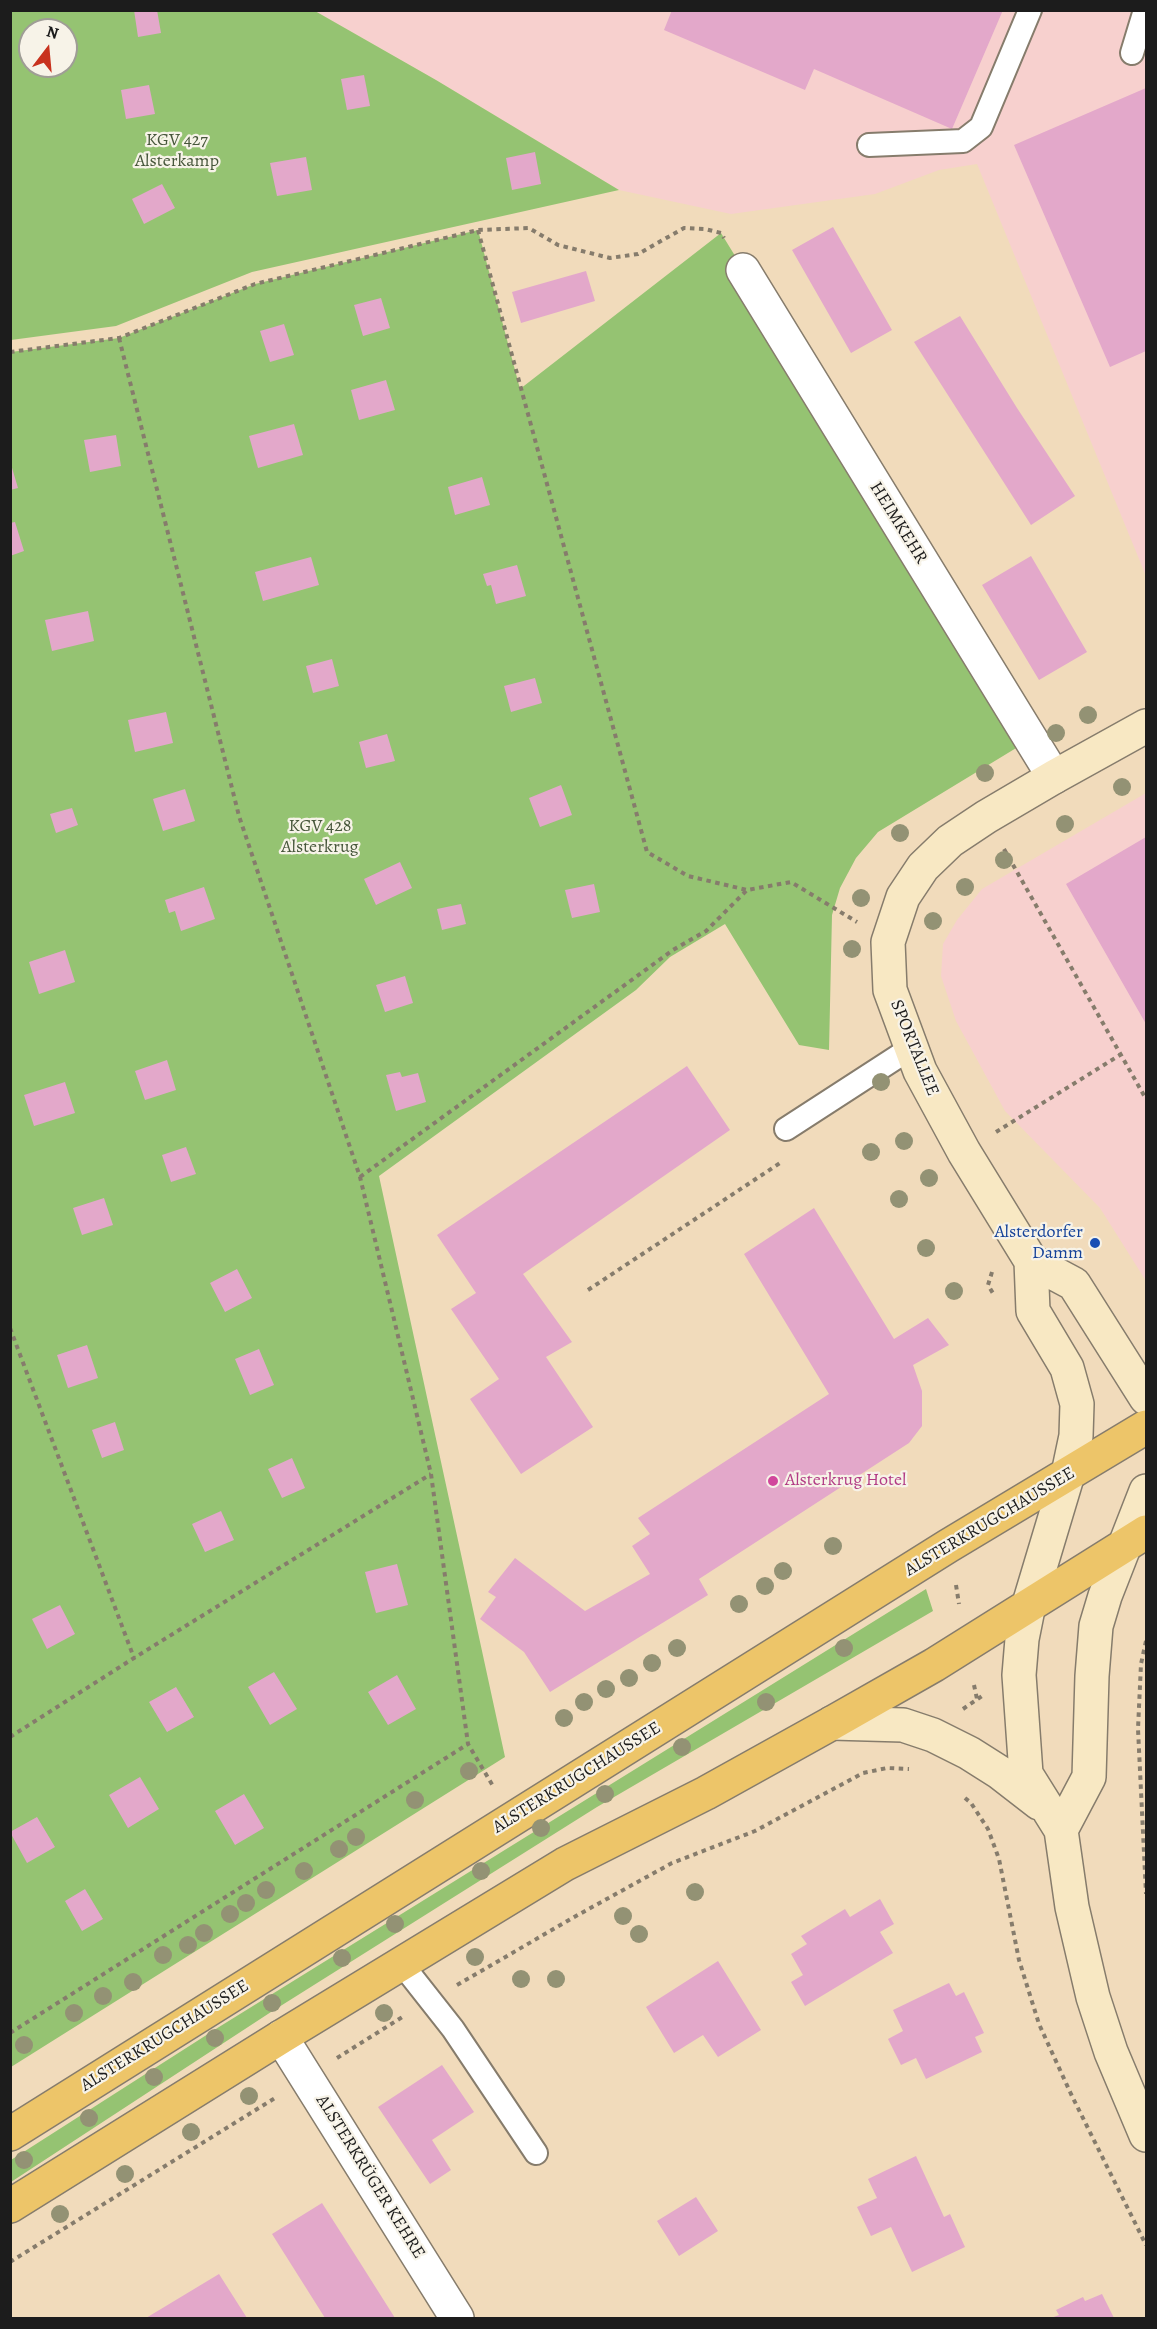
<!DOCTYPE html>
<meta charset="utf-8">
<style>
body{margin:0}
#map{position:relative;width:1157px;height:2329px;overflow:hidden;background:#f1dbbb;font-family:Alegreya,serif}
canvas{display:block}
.frame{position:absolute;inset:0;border:12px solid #1c1c1c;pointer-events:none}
.north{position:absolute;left:18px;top:18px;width:60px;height:60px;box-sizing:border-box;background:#f7f3e8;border:2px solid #9f9d96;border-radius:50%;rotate:16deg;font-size:16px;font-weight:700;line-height:24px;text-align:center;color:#1c1c1c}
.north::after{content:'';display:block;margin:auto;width:21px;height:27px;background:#c8321e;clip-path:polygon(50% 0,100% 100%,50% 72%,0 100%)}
</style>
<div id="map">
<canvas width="1157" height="2329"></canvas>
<div class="frame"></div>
<div class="north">N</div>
</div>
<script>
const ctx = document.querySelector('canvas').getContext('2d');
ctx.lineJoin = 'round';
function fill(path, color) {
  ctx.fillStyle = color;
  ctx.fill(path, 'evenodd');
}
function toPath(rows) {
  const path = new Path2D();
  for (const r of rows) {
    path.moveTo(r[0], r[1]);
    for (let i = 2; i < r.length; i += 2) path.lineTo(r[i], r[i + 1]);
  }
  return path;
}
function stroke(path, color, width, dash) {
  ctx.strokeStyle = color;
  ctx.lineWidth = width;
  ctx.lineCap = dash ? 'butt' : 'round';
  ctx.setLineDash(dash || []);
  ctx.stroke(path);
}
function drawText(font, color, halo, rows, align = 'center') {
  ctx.font = font + ' Alegreya,serif';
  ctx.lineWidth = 4.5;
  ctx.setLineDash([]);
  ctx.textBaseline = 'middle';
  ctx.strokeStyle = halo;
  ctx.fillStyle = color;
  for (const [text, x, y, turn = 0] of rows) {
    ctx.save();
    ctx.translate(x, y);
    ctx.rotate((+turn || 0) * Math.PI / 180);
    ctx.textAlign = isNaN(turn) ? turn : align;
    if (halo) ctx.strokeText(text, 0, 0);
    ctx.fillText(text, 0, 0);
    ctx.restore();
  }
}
fill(toPath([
 [315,11,1146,11,1146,576,977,164,939,170,875,194,731,214,619,190,436,80],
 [1146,793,1146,1281,1100,1208,1005,1111,956,1021,941,976,943,944,957,920,982,889]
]), '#f7d0ce');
fill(toPath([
 [10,11,315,11,436,80,619,190,252,272,116,326,11,340],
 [30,30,66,30,66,66,30,66],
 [478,230,520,389,721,233,1031,739,878,832,856,858,840,888,832,915,829,1050,799,1045,725,924,670,957,636,990,379,1176,505,1757,11,2067,11,352,119,338,255,284],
 [926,1589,933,1611,597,1807,271,2012,11,2182,11,2160,219,2027]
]), '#95c372');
fill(toPath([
 [134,10,157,10,161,33,138,37],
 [672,10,1003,10,952,129,814,69,805,90,664,30],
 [364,75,370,106,347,110,341,79],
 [149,85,155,114,126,119,121,90],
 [1146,88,1146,351,1110,367,1014,145],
 [535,152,541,184,512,190,506,158],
 [306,157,312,190,277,196,270,163],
 [162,184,175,208,144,224,132,199],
 [833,227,892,330,851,353,792,250],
 [586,271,595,301,521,323,512,292],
 [381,298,390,328,363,336,354,305],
 [960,316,1017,408,1075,496,1031,525,914,342],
 [284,324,294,355,270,362,260,331],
 [386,380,395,410,359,420,351,390],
 [294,424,303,455,258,468,249,436],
 [116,435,121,466,90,472,84,440],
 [10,461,18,488,10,490],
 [482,477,490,505,455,515,448,487],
 [15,522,24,551,10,556,10,523],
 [1031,556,1087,652,1039,680,982,585],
 [311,557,319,585,263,601,255,572],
 [517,565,526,596,496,604,491,585,487,586,483,574],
 [88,611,94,641,52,651,45,620],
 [332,659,339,686,313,693,306,666],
 [535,678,542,703,511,712,504,686],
 [166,712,173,743,135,752,128,720],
 [387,734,395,761,366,768,359,742],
 [561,785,572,815,540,827,529,798],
 [185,789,195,821,163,831,153,799],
 [72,808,78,825,56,833,50,814],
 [1146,837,1146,1024,1066,884],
 [400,862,412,888,376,905,364,879],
 [594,884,600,912,572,918,565,890],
 [204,887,215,919,181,931,175,911,169,913,165,900],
 [461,904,466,924,442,930,437,909],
 [65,950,75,982,39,994,29,962],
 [405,976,413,1003,385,1012,376,985],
 [167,1060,176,1090,145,1100,135,1071],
 [687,1066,730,1130,523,1274,572,1342,546,1357,593,1427,521,1474,470,1399,499,1379,451,1309,476,1293,437,1235],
 [400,1072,402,1077,418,1073,426,1102,396,1111,386,1075],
 [65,1082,75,1113,34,1126,24,1095],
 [186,1147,196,1174,171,1182,162,1155],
 [104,1198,113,1225,82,1235,73,1208],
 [814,1208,894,1339,928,1318,949,1345,913,1365,922,1391,922,1426,909,1443,699,1579,708,1595,550,1692,524,1652,480,1619,496,1597,488,1592,515,1558,585,1611,650,1574,632,1546,650,1534,638,1518,829,1394,744,1254],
 [237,1269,252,1298,225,1312,210,1283],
 [87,1345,98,1378,68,1388,57,1355],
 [259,1349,274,1385,250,1395,235,1359],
 [115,1422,124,1450,102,1458,92,1430],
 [292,1458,305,1488,282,1498,268,1469],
 [221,1511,234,1540,205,1552,192,1524],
 [397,1564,408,1605,376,1613,365,1572],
 [60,1605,75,1634,47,1649,32,1619],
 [274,1672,297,1709,270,1725,248,1687],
 [397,1675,416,1709,388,1725,368,1692],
 [176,1687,194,1717,167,1732,149,1702],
 [140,1777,159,1809,128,1828,109,1795],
 [244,1794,264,1828,235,1845,215,1811],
 [37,1817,55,1847,27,1863,10,1832],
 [85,1889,103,1919,82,1931,65,1901],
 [880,1899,894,1924,880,1932,893,1953,805,2006,791,1982,803,1975,791,1954,807,1944,801,1936,845,1909,850,1917],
 [718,1961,761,2030,718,2057,703,2035,674,2053,646,2007],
 [949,1983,956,1996,964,1992,984,2033,975,2037,982,2052,926,2079,916,2058,901,2065,888,2039,903,2031,893,2010],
 [442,2065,474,2112,432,2140,451,2170,430,2184,378,2107],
 [916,2156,944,2217,950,2214,965,2247,912,2272,891,2227,871,2236,857,2207,877,2198,868,2179],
 [696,2197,718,2231,679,2256,657,2221],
 [322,2203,359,2261,395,2318,325,2318,272,2234],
 [219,2274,247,2318,146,2318],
 [1102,2294,1114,2318,1051,2318,1059,2315,1056,2310,1083,2297,1085,2301]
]), '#e3a8ca');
const lane = toPath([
 [1132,53,1145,10],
 [869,145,963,141,981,127,1030,10],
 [786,1129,911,1048],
 [401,1963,453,2029,536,2153]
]);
const street = toPath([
 [743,270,1054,777],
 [281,2037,457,2318]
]);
const secondary = toPath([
 [1146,726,1054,777,986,817,950,841,923,867,903,897,888,942,890,990,920,1071,964,1152,1031,1261,1033,1311,1067,1368,1077,1404,1076,1436,1068,1474,1029,1604,1022,1639,1019,1675,1026,1774,1061,1830,1072,1907,1093,1997,1111,2052,1146,2135],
 [1031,1261,1074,1284,1146,1398],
 [832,1723,903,1725,933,1735,969,1753,999,1772,1039,1803],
 [1061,1830,1089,1777,1092,1676,1096,1626,1105,1596,1146,1491]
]);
const primary = toPath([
 [10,2134,948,1546,1146,1427],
 [10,2206,281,2037,565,1864,706,1793,832,1723,934,1665,1146,1532]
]);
stroke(lane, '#867c6c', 26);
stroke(street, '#867c6c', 36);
stroke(secondary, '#867c6c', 36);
stroke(primary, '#867c6c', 36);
stroke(toPath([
 [478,230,647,852,688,876,747,890],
 [119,338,239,816,360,1177,431,1474,468,1744,493,1786],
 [10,352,119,338,255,284,478,230,529,228,558,245,610,258,638,254,684,228,705,229,721,233,724,238],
 [1004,849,1146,1099],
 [996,1132,1120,1055],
 [360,1177,673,950,706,931,747,890,791,882,857,922],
 [992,1272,988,1285,994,1295],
 [588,1290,783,1161],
 [10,1328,134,1658],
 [956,1585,959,1604],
 [1146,1641,1141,1664,1138,1729,1146,1894],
 [974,1685,977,1699],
 [963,1709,982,1696],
 [10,1737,134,1658,431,1474],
 [965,1798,971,1803,988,1829,999,1859,1019,1960,1039,2024,1071,2094,1146,2245],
 [457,1985,576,1916,672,1863,755,1831,863,1773,887,1768,909,1769],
 [10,2033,468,1744],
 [337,2058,404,2016],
 [10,2262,275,2098]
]), '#867c6c', 4, [4.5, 4.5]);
stroke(lane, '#fff', 22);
stroke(street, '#fff', 33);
stroke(secondary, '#f8e8c3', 33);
stroke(primary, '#edc569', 33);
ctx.fillStyle = '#939274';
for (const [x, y] of [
 [1088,715],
 [1056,733],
 [985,773],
 [1122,787],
 [1065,824],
 [900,833],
 [1004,860],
 [965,887],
 [861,898],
 [933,921],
 [852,949],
 [881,1082],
 [904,1141],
 [871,1152],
 [929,1178],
 [899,1199],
 [926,1248],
 [954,1291],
 [833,1546],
 [783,1571],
 [765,1586],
 [739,1604],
 [677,1648],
 [844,1648],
 [652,1663],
 [629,1678],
 [606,1689],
 [584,1702],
 [766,1702],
 [564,1718],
 [682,1747],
 [469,1771],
 [605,1794],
 [415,1800],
 [541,1828],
 [356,1837],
 [339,1849],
 [304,1871],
 [481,1871],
 [266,1890],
 [695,1892],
 [246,1903],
 [230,1914],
 [623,1916],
 [395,1924],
 [204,1933],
 [639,1934],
 [188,1945],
 [163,1955],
 [475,1957],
 [342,1958],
 [521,1979],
 [556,1979],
 [133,1982],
 [103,1996],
 [272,2003],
 [74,2013],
 [384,2013],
 [215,2038],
 [24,2045],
 [154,2077],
 [249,2096],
 [89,2118],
 [191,2132],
 [24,2160],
 [125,2174],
 [60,2214]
]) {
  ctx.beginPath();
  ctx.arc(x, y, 9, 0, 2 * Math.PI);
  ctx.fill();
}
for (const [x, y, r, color] of [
 [1095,1243,6,"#1a4fb4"],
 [773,1481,6,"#d1479c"]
]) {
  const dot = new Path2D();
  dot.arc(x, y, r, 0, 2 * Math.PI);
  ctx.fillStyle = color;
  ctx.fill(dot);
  stroke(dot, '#f7f3e8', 2);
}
drawText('18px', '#46563a', '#f7f3e8', [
 ["KGV 427",177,141],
 ["Alsterkamp",177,162],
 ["KGV 428",320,827],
 ["Alsterkrug",320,848]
]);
drawText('18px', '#1c1c1c', '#f7f3e8', [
 ["HEIMKEHR",898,523,58],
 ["SPORTALLEE",914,1048,68],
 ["ALSTERKRUGCHAUSSEE",990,1522,-31],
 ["ALSTERKRUGCHAUSSEE",577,1778,-32],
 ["ALSTERKRUGCHAUSSEE",165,2036,-32],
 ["ALSTERKRÜGER KEHRE",370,2177,58]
]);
drawText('18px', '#164399', '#f7f3e8', [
 ["Alsterdorfer",1083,1233],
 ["Damm",1083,1254]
], 'right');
drawText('18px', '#b23c85', '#f7f3e8', [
 ["Alsterkrug Hotel",785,1481]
], 'left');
</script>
